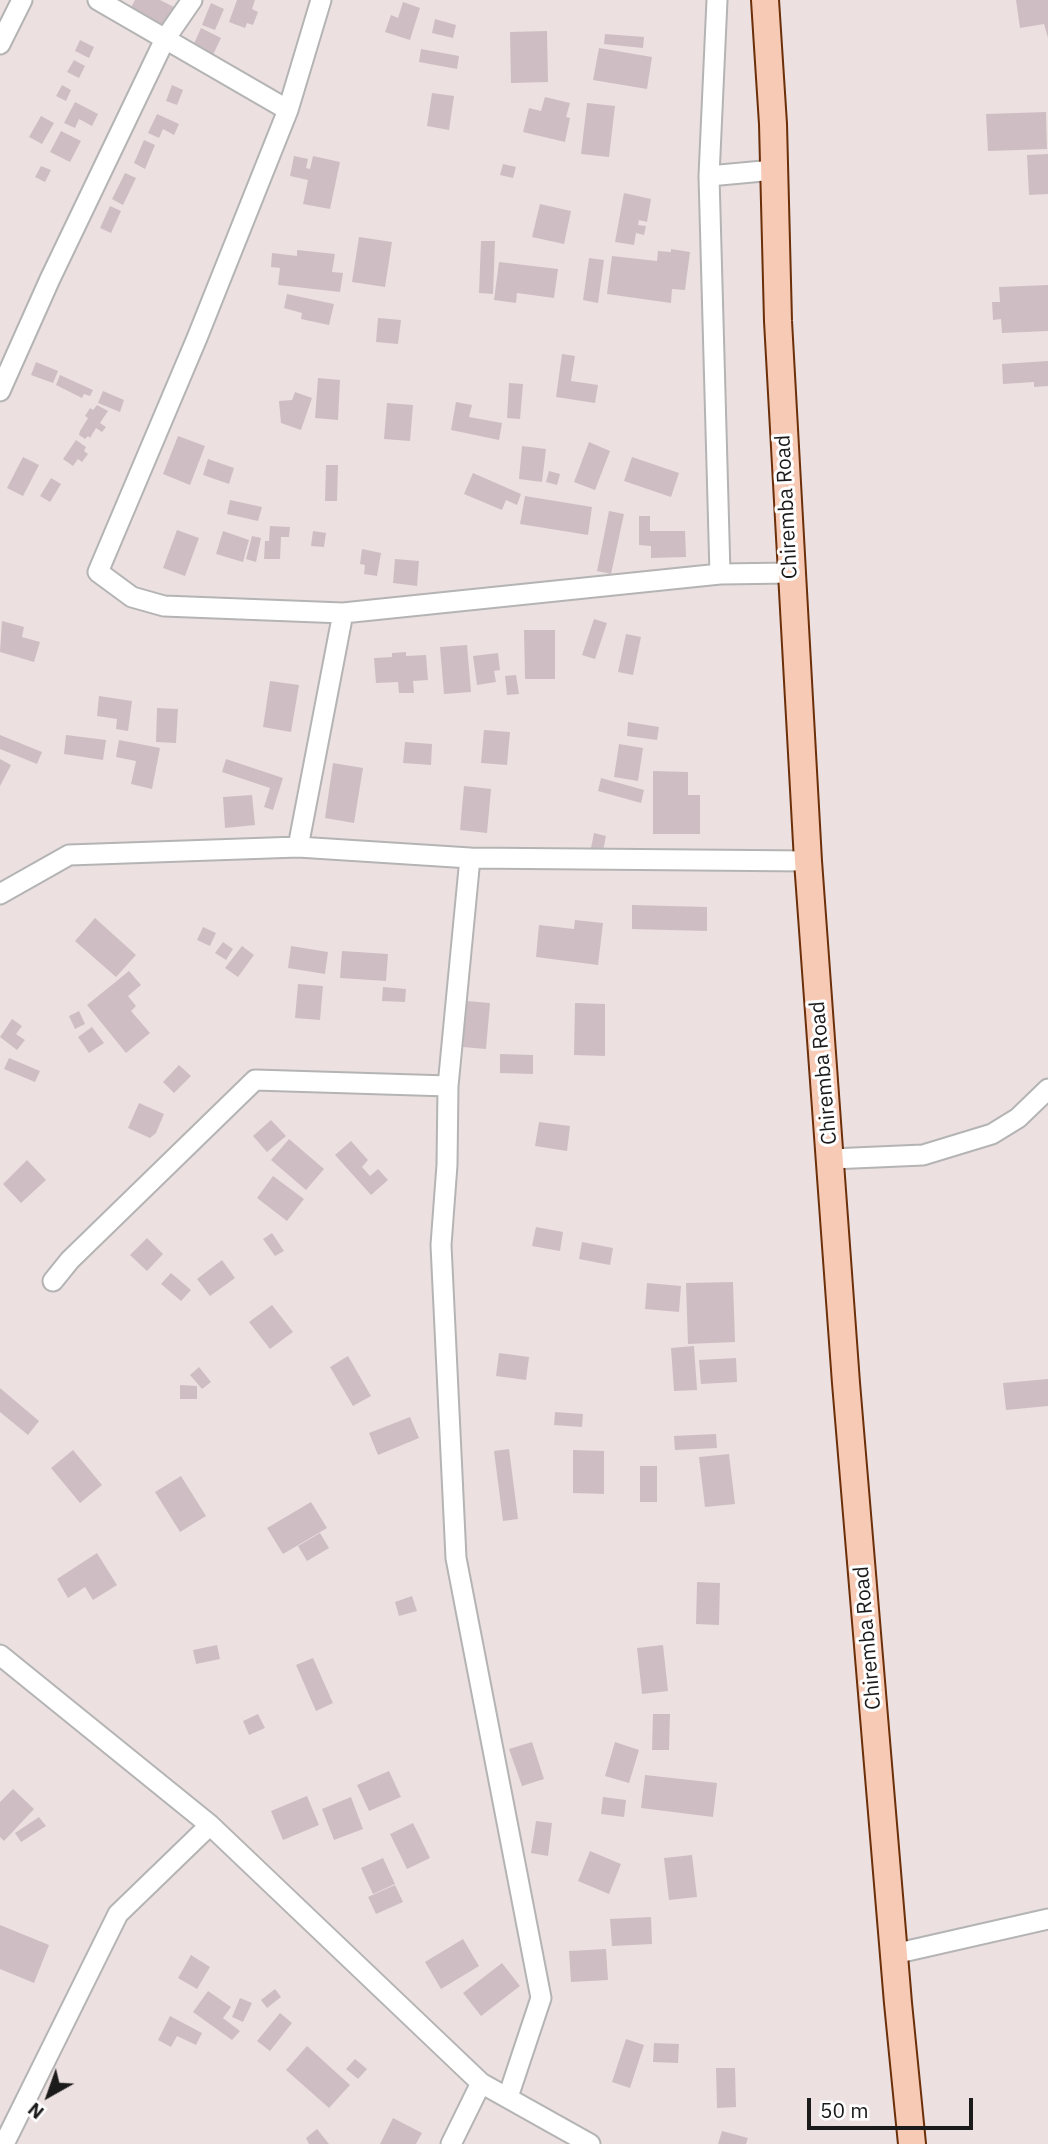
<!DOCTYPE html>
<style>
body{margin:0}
#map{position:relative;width:1048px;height:2144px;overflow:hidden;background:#ece0e1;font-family:"IBM Plex Sans",sans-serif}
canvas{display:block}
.north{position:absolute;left:14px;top:2060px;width:70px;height:70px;-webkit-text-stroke:5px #fff;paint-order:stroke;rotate:220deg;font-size:19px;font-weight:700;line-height:28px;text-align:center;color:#1b1b1b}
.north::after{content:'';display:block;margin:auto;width:24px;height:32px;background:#1b1b1b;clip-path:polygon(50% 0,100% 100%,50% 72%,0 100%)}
.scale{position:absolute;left:807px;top:2098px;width:166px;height:32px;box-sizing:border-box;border:4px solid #1b1b1b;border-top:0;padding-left:9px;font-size:21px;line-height:24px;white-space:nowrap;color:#1b1b1b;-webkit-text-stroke:5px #fff;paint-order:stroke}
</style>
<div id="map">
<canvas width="1048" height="2144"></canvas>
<div class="north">N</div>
<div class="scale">50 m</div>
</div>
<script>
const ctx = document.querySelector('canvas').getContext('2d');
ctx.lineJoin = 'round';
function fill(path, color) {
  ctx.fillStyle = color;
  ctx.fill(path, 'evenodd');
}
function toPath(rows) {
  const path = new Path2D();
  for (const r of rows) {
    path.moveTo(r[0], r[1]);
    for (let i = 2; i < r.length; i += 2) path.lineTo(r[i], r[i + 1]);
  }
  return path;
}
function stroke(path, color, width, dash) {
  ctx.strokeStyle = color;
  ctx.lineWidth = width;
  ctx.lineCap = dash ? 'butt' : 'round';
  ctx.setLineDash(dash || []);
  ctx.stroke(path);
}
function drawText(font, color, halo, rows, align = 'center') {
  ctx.font = font + ' "IBM Plex Sans",sans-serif';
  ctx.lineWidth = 6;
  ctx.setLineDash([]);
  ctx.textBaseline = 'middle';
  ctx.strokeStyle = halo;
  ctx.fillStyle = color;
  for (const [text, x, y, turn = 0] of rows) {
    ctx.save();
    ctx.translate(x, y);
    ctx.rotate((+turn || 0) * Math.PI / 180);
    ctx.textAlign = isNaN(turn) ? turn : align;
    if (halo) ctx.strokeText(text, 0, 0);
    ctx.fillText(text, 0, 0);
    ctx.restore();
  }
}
fill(toPath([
 [135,0,160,0,174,7,162,29,129,11],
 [237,0,255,0,252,9,258,12,253,25,247,23,245,28,229,22],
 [1016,0,1048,0,1048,38,1044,24,1020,28],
 [403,2,420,8,410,40,385,32,391,15,398,18],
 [211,3,224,9,215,30,202,25],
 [435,19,456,25,453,38,432,33],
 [201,28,221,38,212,57,192,48],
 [547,31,548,82,511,83,510,32],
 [605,34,644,37,643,48,604,44],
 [80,40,94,47,89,58,75,51],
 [599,48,652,57,647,89,593,80],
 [421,49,459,56,457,69,419,62],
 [74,60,85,66,79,78,67,72],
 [62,85,71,90,66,101,56,96],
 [172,85,183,90,177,105,166,101],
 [432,93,454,96,449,130,427,126],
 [545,97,570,103,566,117,570,118,565,142,523,132,529,108,541,111],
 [75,102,98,114,92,126,79,119,75,128,64,123],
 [587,103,615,106,609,157,581,154],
 [1046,112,1047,149,988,151,986,114],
 [157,114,179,124,174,135,163,129,159,138,148,133],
 [41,116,54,123,42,144,29,137],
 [61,131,81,141,70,162,50,152],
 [144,140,155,145,145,169,134,163],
 [1048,154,1048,194,1029,195,1027,155],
 [294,156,308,159,306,168,310,169,313,156,340,162,330,209,303,204,308,180,290,176],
 [503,164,516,167,513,178,500,175],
 [41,166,51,170,45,182,35,177],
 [125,173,136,178,123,205,112,199],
 [624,193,651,199,647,222,639,220,638,225,646,226,644,235,636,233,634,245,615,242],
 [540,204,571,211,564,244,532,237],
 [110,206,121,211,111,233,100,228],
 [359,237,392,242,385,287,352,282],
 [481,241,495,241,493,294,479,293],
 [671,249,690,252,685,290,672,289,671,303,607,294,612,256,657,261,658,251,671,252],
 [297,250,335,254,332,272,343,273,340,292,278,285,280,268,271,267,272,253,297,256],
 [589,258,604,260,598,303,583,300],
 [499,262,558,269,554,298,517,293,516,303,494,300],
 [1048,285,1048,331,1002,333,1001,319,993,320,992,302,1000,302,999,287],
 [287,294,334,304,329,325,301,319,302,313,284,308],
 [378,318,401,320,398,344,376,342],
 [562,354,575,356,571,381,598,385,595,403,556,397],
 [1048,361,1048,386,1034,387,1034,382,1003,384,1002,364],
 [36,362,58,371,53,383,31,375],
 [60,375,93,390,90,396,84,394,82,398,56,385],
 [318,378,340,380,338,420,315,418],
 [509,383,523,384,520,419,507,418],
 [103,391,124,400,120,412,98,403],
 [295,392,312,398,301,430,281,423,279,401,292,400],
 [456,402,472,405,469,417,502,423,499,440,451,430],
 [387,403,413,405,410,441,384,439],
 [97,405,108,411,100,423,106,427,102,432,96,428,90,438,88,436,85,439,79,435,80,431,88,418,85,416,90,408,93,410],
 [178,436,205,446,190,485,163,474],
 [76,440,86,447,84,451,88,454,82,462,78,459,73,466,63,459],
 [589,442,610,451,595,490,574,482],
 [522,446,546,449,542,482,519,479],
 [23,457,39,465,23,496,7,488],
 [632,457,679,473,671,497,624,481],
 [208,459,234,468,229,484,203,475],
 [326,465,338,465,337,501,325,501],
 [549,471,560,474,557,485,546,482],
 [473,473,521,494,517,505,506,500,502,510,464,494],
 [51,478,61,484,50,502,40,496],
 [525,496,592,507,588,535,520,524],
 [230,500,262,507,258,521,227,514],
 [609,511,624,514,611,574,597,571],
 [639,516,650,516,650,531,685,531,686,557,651,558,651,546,639,545],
 [270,526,290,527,289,537,281,537,280,559,264,559,265,541,269,541],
 [177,530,199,538,185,576,163,568],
 [223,531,249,540,243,562,216,554],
 [313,531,326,533,324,547,311,546],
 [252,536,261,538,256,562,246,559],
 [362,549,381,553,377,576,364,574,365,565,360,564],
 [395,559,419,561,417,586,393,583],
 [594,619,607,623,595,659,582,655],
 [2,621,24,627,22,637,40,642,34,662,0,652],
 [524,630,555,630,555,679,525,679],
 [626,634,641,637,633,675,618,672],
 [467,645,471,692,444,694,440,647],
 [406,652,406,656,426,655,428,680,413,681,414,693,399,693,398,682,376,683,374,658,392,657,392,653],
 [498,653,500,670,494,671,496,682,477,685,473,656],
 [516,675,519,694,507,695,505,676],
 [270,681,299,685,291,732,263,727],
 [99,696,132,701,128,731,116,729,117,719,97,716],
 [157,708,178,709,176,743,156,742],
 [628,722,659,727,657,740,627,736],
 [484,730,510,732,507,765,481,763],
 [0,735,42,752,37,764,0,749],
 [66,735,106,740,103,760,64,754],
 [119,740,160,748,152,789,131,784,136,761,116,757],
 [405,742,432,744,431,765,403,763],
 [619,744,643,748,638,781,614,777],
 [0,759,11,765,0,786],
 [226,759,283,778,273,810,264,807,270,788,222,772],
 [333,763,363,768,354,823,325,818],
 [653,771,688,772,688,795,700,795,700,834,653,834],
 [601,778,644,790,641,803,598,791],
 [464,786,491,789,487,833,460,830],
 [252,795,255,825,225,828,223,797],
 [594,833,606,836,602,856,590,853],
 [632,905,707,907,707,931,632,929],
 [95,918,136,955,116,977,75,941],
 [575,920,603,923,598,965,536,957,539,925,574,929],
 [203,927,216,933,210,946,197,940],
 [223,942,233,949,226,960,215,953],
 [242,946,254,955,238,977,225,968],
 [291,946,328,952,325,974,288,968],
 [342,951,388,954,386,981,340,978],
 [129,971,141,985,128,996,136,1006,131,1011,150,1033,126,1053,87,1005],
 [298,984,323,986,320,1020,295,1018],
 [383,987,406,989,405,1002,382,1001],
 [467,1001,490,1003,486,1049,463,1047],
 [575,1003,605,1004,605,1056,574,1055],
 [79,1011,85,1024,75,1029,69,1016],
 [12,1019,22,1026,16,1034,25,1040,17,1050,0,1037],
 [92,1027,104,1043,89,1053,78,1037],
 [500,1054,533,1055,533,1074,500,1073],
 [9,1058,40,1071,35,1082,4,1069],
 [179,1065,191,1076,174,1093,163,1082],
 [139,1103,164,1114,156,1133,150,1138,128,1128],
 [271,1120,286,1136,267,1152,253,1136],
 [539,1122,570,1126,567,1151,535,1146],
 [289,1139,324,1169,306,1190,271,1160],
 [351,1141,368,1160,362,1167,370,1176,378,1169,388,1180,371,1195,335,1155],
 [27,1160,46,1180,21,1203,3,1184],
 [273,1176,304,1199,287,1221,257,1198],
 [536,1227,563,1232,560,1251,532,1246],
 [272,1233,284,1251,275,1256,263,1239],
 [147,1238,163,1254,147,1271,130,1255],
 [582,1242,613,1248,610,1265,579,1259],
 [222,1260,235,1278,210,1296,197,1279],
 [171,1273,191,1290,181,1301,161,1284],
 [733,1282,735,1342,688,1344,686,1283],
 [647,1283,681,1286,679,1312,645,1309],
 [272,1305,293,1332,270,1349,249,1322],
 [694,1346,697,1390,674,1391,671,1348],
 [499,1353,529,1357,526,1380,496,1376],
 [348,1356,371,1396,353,1406,330,1367],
 [736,1358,737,1382,701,1384,699,1360],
 [199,1367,211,1382,202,1389,190,1375],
 [1048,1379,1048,1406,1006,1410,1003,1383],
 [180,1385,197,1386,197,1399,180,1399],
 [0,1388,39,1421,28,1435,0,1412],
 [555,1412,583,1414,582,1427,554,1425],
 [410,1417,419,1438,378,1455,369,1433],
 [716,1434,717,1448,675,1450,674,1436],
 [509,1449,518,1519,503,1521,494,1451],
 [73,1450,102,1485,80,1503,51,1468],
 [573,1450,604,1451,604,1494,573,1493],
 [729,1454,735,1504,705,1507,699,1457],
 [640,1466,657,1466,657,1502,640,1502],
 [181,1476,206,1516,180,1532,155,1492],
 [311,1502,327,1528,283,1554,267,1528],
 [320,1533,329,1548,307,1561,298,1546],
 [97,1553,117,1585,93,1600,85,1587,68,1598,57,1579],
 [697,1582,720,1583,719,1625,696,1624],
 [412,1596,417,1611,399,1616,395,1602],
 [217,1645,220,1659,196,1664,193,1650],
 [663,1645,668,1691,642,1694,637,1648],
 [313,1658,333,1703,316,1711,296,1665],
 [258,1714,265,1728,249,1735,243,1721],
 [653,1714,670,1714,669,1750,652,1750],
 [532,1742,544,1779,522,1786,509,1749],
 [615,1742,639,1750,629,1783,605,1776],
 [389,1771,401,1797,369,1811,357,1785],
 [645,1775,717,1783,713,1817,641,1808],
 [13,1789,34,1809,4,1841,0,1837,0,1802],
 [307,1796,319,1825,283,1840,271,1811],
 [351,1797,363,1829,334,1840,322,1809],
 [603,1797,626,1800,624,1817,601,1814],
 [39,1817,46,1826,21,1842,15,1833],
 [536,1821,552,1823,548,1856,531,1853],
 [413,1823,430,1858,407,1869,390,1834],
 [590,1851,621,1864,609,1894,578,1881],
 [692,1855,697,1897,669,1900,664,1858],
 [383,1858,395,1884,373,1894,361,1868],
 [395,1885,403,1902,376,1914,368,1897],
 [651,1917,652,1944,612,1946,610,1919],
 [0,1925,49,1945,34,1983,0,1969],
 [463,1939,479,1966,441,1989,425,1962],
 [606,1949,608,1980,571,1982,569,1951],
 [191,1955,210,1967,197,1989,178,1978],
 [502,1963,520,1986,481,2016,463,1993],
 [275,1989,281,1997,267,2008,261,2000],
 [208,1991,231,2007,223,2018,240,2031,232,2040,193,2012],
 [240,1998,252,2003,243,2022,232,2017],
 [280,2013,292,2023,270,2051,257,2041],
 [170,2016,202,2033,196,2045,177,2036,171,2047,158,2040],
 [626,2039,644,2045,630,2088,612,2082],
 [654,2043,679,2044,678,2063,653,2062],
 [307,2046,350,2085,329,2108,286,2070],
 [355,2059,367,2069,358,2079,346,2069],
 [716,2068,735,2068,736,2107,717,2108],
 [393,2118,422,2133,416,2144,380,2144],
 [317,2129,329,2144,309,2144,306,2138],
 [722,2131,748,2138,746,2144,718,2144]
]), '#cebec3');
const minor = toPath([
 [98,0,288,110],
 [321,0,288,110,197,338,98,572,132,597,164,606,343,613,720,574,791,573],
 [717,0,709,176,720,574],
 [0,44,22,0],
 [709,176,774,170],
 [0,391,50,279,165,39,192,0],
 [298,847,343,613],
 [470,858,448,1086,447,1165,441,1245,456,1558,541,1998,508,2097],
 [0,894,69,855,298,847,470,858,808,861],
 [831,1159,923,1155,992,1134,1018,1118,1048,1089],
 [53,1281,70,1260,255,1080,448,1086],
 [0,1655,210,1825,481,2083,590,2144],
 [894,1954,1048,1919],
 [4,2144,118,1914,210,1825],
 [451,2144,481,2083]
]);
const secondary = toPath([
 [765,0,773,124,778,321,808,861,846,1383,898,2003,912,2144]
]);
stroke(minor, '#b4b4b4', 23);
stroke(secondary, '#6b2f09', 30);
stroke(minor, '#fff', 19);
stroke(secondary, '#f6cab5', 26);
drawText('21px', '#1b1b1b', '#fff', [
 ["Chiremba Road",787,507,-93],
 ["Chiremba Road",824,1073,-95],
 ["Chiremba Road",868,1638,-95]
]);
</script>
